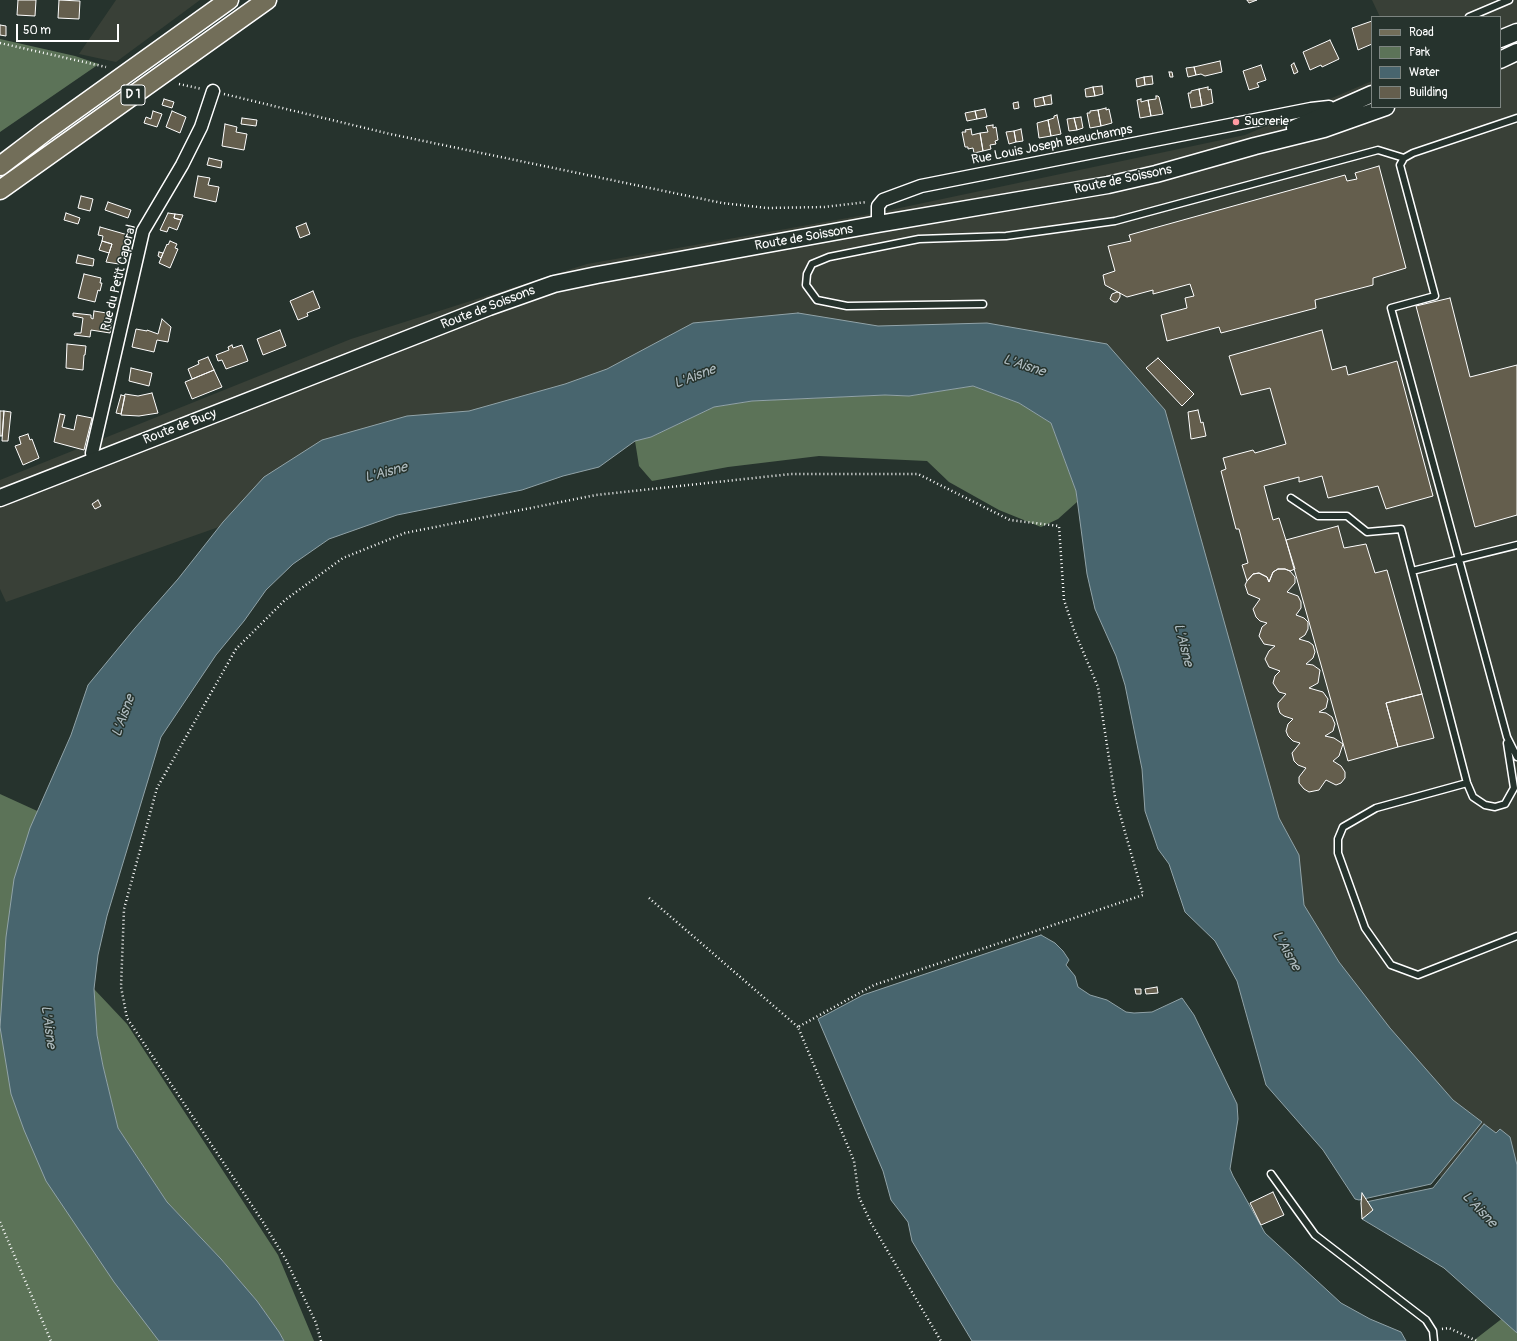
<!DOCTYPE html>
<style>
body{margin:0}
#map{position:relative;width:1517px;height:1341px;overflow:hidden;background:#26332d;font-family:Pangolin,sans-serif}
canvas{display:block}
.legend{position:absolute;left:1371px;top:16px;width:130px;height:92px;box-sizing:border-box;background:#26332d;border:1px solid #7d8581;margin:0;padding:5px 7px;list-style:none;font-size:12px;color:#fff}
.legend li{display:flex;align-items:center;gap:8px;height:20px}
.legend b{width:20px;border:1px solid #7d8581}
.scale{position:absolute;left:16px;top:24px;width:103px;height:18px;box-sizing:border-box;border:2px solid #fff;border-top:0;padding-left:5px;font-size:12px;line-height:14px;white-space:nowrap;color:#fff;-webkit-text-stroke:3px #26332d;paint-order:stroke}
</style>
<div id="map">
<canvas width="1517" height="1341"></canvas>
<ul class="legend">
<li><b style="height:5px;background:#726e59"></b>Road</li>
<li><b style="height:11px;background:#5c7358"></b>Park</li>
<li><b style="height:11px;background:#48656e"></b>Water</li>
<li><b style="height:11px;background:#645e4d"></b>Building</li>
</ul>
<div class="scale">50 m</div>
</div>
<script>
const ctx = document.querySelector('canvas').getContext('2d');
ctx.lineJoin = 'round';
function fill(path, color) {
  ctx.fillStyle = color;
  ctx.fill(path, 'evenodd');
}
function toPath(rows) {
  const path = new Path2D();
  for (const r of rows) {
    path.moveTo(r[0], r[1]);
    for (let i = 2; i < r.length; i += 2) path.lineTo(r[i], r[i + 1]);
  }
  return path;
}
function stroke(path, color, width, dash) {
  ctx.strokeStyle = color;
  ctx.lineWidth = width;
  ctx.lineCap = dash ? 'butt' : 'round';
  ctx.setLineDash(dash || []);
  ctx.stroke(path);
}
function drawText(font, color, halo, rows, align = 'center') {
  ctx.font = font + ' Pangolin,sans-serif';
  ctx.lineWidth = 3;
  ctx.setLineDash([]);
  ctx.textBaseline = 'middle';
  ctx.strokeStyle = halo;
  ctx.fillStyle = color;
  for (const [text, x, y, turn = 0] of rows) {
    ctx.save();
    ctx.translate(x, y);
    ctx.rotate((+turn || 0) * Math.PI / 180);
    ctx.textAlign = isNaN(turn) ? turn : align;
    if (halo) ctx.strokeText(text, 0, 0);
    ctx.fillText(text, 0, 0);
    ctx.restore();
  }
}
fill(toPath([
 [116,0,200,0,116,62,79,54],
 [1372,0,1517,0,1517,1292,1292,953,1095,400,727,343,250,516,6,602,0,589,0,480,351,339,587,264,876,213,1245,135,1372,81,1372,107,1500,107,1500,17,1380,17]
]), '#394037');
fill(toPath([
 [0,39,75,56,99,64,0,132],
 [973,386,1019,403,1051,423,1076,491,1077,502,1058,519,1041,527,999,510,949,482,927,461,819,456,728,467,652,481,639,466,635,441,651,437,714,407,752,401,885,395,909,396],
 [0,794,57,820,47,1079,215,1341,0,1341],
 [94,989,127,1024,278,1255,314,1341,284,1341,279,1332,257,1301,221,1259,167,1202,118,1128,103,1066,97,1035],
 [1517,1307,1517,1341,1473,1341]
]), '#5c7358');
const water = toPath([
 [798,313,878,326,987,323,1107,344,1165,410,1279,818,1299,855,1304,905,1339,962,1390,1028,1453,1100,1482,1122,1431,1184,1359,1200,1355,1199,1323,1150,1266,1085,1237,981,1215,941,1185,912,1169,864,1158,849,1145,811,1142,769,1125,685,1116,656,1095,609,1087,574,1076,491,1051,423,1019,403,973,386,909,396,885,395,752,401,714,407,651,437,635,441,599,467,563,476,522,490,397,515,329,539,293,564,266,590,244,621,216,655,161,737,107,916,98,955,94,989,97,1035,103,1066,118,1128,167,1202,221,1259,257,1301,279,1332,284,1341,159,1341,114,1282,46,1181,24,1130,11,1094,0,1027,6,937,14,879,30,828,71,735,88,685,135,628,178,579,223,522,264,477,322,440,407,416,469,411,565,384,607,369,693,323,798,313],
 [1041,935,1055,943,1063,951,1069,960,1066,965,1075,976,1078,987,1090,995,1107,1000,1126,1012,1134,1013,1152,1012,1182,998,1194,1015,1237,1104,1238,1119,1230,1169,1233,1176,1265,1233,1341,1303,1370,1319,1401,1332,1406,1341,972,1341,912,1241,908,1222,891,1200,883,1171,818,1019,863,995,1041,935],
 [1484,1124,1496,1133,1500,1129,1510,1137,1517,1165,1517,1333,1444,1268,1362,1219,1368,1214,1361,1203,1433,1188,1484,1124]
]);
fill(water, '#48656e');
stroke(water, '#91a3a8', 1);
const building = toPath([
 [18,0,36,0,35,16,17,15,18,0],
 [59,0,80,1,79,19,58,18,59,0],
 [1247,0,1257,0,1249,3,1247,0],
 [1372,21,1372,44,1358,50,1352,28,1372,21],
 [0,25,6,26,6,36,0,35,0,25],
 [1330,40,1339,59,1322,67,1321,65,1310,70,1303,52,1330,40],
 [1220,61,1222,72,1205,76,1201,74,1196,75,1194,67,1220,61],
 [1294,63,1298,72,1294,74,1291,65,1294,63],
 [1261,65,1266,80,1257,83,1259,87,1249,90,1243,71,1261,65],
 [1194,67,1196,75,1188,77,1186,68,1194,67],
 [1169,72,1172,72,1173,77,1170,77,1169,72],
 [1152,76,1153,84,1145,85,1144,77,1152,76],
 [1144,77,1145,85,1137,87,1136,79,1144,77],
 [1102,86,1103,94,1095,96,1093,87,1102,86],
 [1093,87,1095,96,1086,97,1085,89,1093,87],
 [1208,87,1208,90,1211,89,1213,103,1202,106,1199,89,1208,87],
 [1199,89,1202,106,1191,108,1188,93,1191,93,1191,91,1199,89],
 [1051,95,1052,104,1045,105,1043,97,1051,95],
 [1156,96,1158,96,1159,97,1163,114,1151,116,1148,100,1156,99,1156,96],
 [1043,97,1045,105,1035,107,1034,99,1043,97],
 [164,99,174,102,172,108,162,105,164,99],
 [1141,99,1141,102,1148,100,1151,116,1140,118,1137,100,1141,99],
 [1018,102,1019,108,1014,109,1013,103,1018,102],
 [1106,108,1106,110,1109,109,1112,123,1101,126,1098,110,1106,108],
 [985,109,987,117,977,119,975,111,985,109],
 [1098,110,1101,126,1090,128,1087,113,1090,113,1090,111,1098,110],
 [153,111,162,114,157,127,144,123,146,117,151,119,153,111],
 [172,111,186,117,180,133,166,127,172,111],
 [975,111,977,119,967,121,965,113,975,111],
 [1057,115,1061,134,1051,136,1048,120,1054,118,1054,116,1057,115],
 [1081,117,1083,128,1077,130,1074,118,1081,117],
 [242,118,257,120,256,126,241,124,242,118],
 [1074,118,1077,130,1069,131,1067,119,1074,118],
 [1048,120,1051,136,1039,138,1037,123,1048,120],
 [225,124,237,127,236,132,247,134,244,150,222,146,225,124],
 [993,125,993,128,996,127,998,140,995,141,996,144,990,145,991,149,983,151,980,133,988,132,986,126,993,125],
 [971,129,972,135,980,133,983,151,974,153,973,148,968,149,968,147,965,147,962,132,966,132,965,130,971,129],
 [1021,129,1023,141,1016,142,1014,131,1021,129],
 [1014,131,1016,142,1009,144,1006,132,1014,131],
 [209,158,222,161,221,168,207,165,209,158],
 [1379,166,1406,268,1373,278,1373,285,1315,300,1316,308,1221,333,1219,327,1167,341,1161,315,1187,308,1185,298,1194,296,1190,284,1153,294,1153,290,1127,297,1105,285,1103,275,1115,271,1108,246,1131,241,1129,235,1345,175,1347,181,1357,179,1355,173,1379,166],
 [198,176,210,178,208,185,219,187,216,202,194,197,198,176],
 [81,196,93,199,90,211,78,208,81,196],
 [108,202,131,210,128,218,105,210,108,202],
 [66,213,80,218,78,224,64,220,66,213],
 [168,213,175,214,174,218,181,220,177,230,169,227,167,232,160,230,168,213],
 [175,214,183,215,181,220,174,218,175,214],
 [306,223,310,234,300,238,296,227,306,223],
 [100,227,128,235,119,264,106,262,112,244,102,241,103,236,98,235,100,227],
 [102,241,112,244,109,253,99,250,102,241],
 [170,241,177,244,175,248,178,249,170,268,159,263,167,244,168,245,170,241],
 [159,252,163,253,161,258,158,256,159,252],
 [78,255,94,259,93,266,76,263,78,255],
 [84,274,101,278,100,283,102,283,100,291,98,290,95,302,78,298,84,274],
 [313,291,320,308,307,313,308,316,298,320,290,301,313,291],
 [1117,292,1120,293,1120,297,1117,302,1114,302,1110,299,1112,294,1117,292],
 [1450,298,1470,377,1517,365,1517,515,1475,527,1416,306,1450,298],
 [94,311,113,314,110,333,91,330,90,337,74,335,75,333,81,333,83,318,73,316,73,313,91,315,91,318,93,319,94,311],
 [162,319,171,327,168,342,157,340,154,352,132,347,136,329,147,331,147,330,158,334,162,319],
 [280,330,286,346,263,355,257,339,280,330],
 [1322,330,1332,370,1346,366,1348,375,1397,361,1433,496,1386,509,1378,486,1328,498,1322,476,1299,482,1299,477,1264,486,1273,520,1279,518,1295,569,1290,571,1285,569,1278,569,1273,572,1269,582,1267,577,1259,573,1253,574,1247,581,1242,565,1248,563,1239,529,1236,529,1221,471,1226,469,1223,458,1253,450,1255,453,1286,444,1270,388,1241,395,1229,356,1322,330],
 [67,344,86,346,85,355,84,355,83,370,66,368,67,344],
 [232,345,233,348,242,345,248,361,226,369,222,360,218,361,216,355,229,350,228,347,232,345],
 [208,357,214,370,192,379,188,369,199,364,198,361,208,357],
 [1158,358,1194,394,1182,406,1146,368,1158,358],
 [131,368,152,373,149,386,129,381,131,368],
 [214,370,222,387,192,399,185,382,214,370],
 [152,393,158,413,139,416,121,415,125,394,138,396,152,393],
 [121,395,125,396,121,414,116,413,121,395],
 [1198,410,1201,423,1203,422,1206,436,1191,439,1188,412,1198,410],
 [0,411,4,411,2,436,0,436,0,411],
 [4,411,11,412,8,441,2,441,4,411],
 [60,414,65,415,62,427,74,430,77,415,92,418,84,450,54,442,60,414],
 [28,434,30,440,32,439,39,458,23,465,15,446,21,444,19,437,28,434],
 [98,500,101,506,95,509,92,504,98,500],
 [1338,526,1344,548,1366,544,1375,573,1387,570,1422,694,1386,703,1398,747,1348,761,1286,540,1338,526],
 [1278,569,1285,569,1290,571,1295,577,1295,583,1287,592,1298,596,1301,602,1301,608,1296,615,1304,618,1308,622,1308,629,1305,635,1299,639,1309,642,1313,645,1315,652,1313,658,1306,664,1313,665,1320,670,1318,683,1309,688,1323,692,1328,699,1326,708,1319,712,1326,713,1332,717,1335,724,1333,731,1325,736,1334,738,1343,744,1339,756,1333,761,1341,766,1345,772,1345,778,1341,783,1336,785,1326,780,1319,790,1309,792,1304,789,1299,783,1299,777,1306,768,1298,765,1294,761,1292,753,1300,743,1293,741,1288,736,1286,731,1288,724,1293,719,1284,716,1280,713,1278,707,1278,703,1286,694,1279,692,1273,683,1275,676,1280,671,1269,667,1265,659,1269,651,1275,646,1264,644,1259,636,1262,627,1267,623,1260,621,1256,617,1253,609,1260,599,1248,594,1245,585,1247,581,1253,574,1259,573,1267,577,1269,582,1273,572,1278,569],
 [1422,694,1434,738,1398,747,1386,703,1422,694],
 [1157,987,1158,993,1146,994,1145,989,1157,987],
 [1135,989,1141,989,1141,994,1136,994,1135,989],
 [1273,1192,1284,1215,1261,1225,1250,1203,1273,1192],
 [1362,1193,1373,1210,1362,1219,1361,1203,1362,1193]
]);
fill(building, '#645e4d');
stroke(building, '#fff', 1);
const service = toPath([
 [1469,17,1509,0],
 [1517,118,1413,153,1404,158,1400,165,1435,296,1391,308,1507,737,1517,757],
 [983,304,847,306,817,300,806,285,807,274,812,264,829,257,919,239,1006,236,1115,221,1378,150,1404,158],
 [1291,498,1318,516,1347,516,1367,532,1401,529,1467,783,1473,797,1485,805,1495,807,1505,804,1514,788,1507,743],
 [1412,571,1517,545],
 [1467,783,1376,808,1343,827,1338,839,1338,853,1365,928,1391,965,1418,975,1517,936],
 [1271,1174,1315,1235,1426,1320,1433,1331,1434,1341]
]);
const minor = toPath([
 [878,224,878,206,883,200,921,186,1311,109,1329,107,1333,112],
 [94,461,92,453,143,231,182,165,201,127,213,91]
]);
const secondary = toPath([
 [1500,39,1517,32],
 [1500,60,1517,52],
 [1295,128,1372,94],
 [0,498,489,307,554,284,597,275,878,224,1108,185,1156,174,1255,146,1324,129,1386,107]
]);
const primary = toPath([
 [0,166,46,131,229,0],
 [0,190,267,0]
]);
stroke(service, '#fff', 9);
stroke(minor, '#fff', 15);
stroke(secondary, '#fff', 19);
stroke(primary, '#fff', 21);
stroke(toPath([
 [0,43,106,67],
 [179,84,202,89],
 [224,94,390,134,722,203,767,208,824,207,867,202],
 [649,898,798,1027],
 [0,1222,51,1341],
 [1442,1329,1449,1328,1477,1341],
 [321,1341,316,1323,286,1260,263,1222,127,1018,121,987,124,909,157,788,236,649,285,600,343,558,405,533,596,495,791,474,918,474,1010,520,1059,526,1064,600,1074,630,1098,687,1115,797,1143,895,874,985,798,1027,854,1161,859,1197,871,1223,941,1341]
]), '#fff', 2.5, [1, 3]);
stroke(service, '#26332d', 6);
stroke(minor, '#26332d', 12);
stroke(secondary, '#26332d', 16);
stroke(primary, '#726e59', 18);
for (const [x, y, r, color] of [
 [1236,122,4,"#ff9aa2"]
]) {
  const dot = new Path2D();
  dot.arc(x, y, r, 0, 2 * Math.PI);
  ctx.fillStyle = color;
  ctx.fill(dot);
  stroke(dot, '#26332d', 1.5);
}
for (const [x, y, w] of [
 [133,95,24]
]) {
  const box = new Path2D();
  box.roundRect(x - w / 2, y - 10, w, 20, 3);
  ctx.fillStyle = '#26332d';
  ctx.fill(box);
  stroke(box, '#fff', 1);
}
drawText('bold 12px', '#fff', null, [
 ["D 1",133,95]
]);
drawText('13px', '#fff', '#26332d', [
 ["Sucrerie",1244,122]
], 'left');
drawText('13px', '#fff', '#26332d', [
 ["Rue Louis Joseph Beauchamps",1052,145,-11],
 ["Route de Soissons",1123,180,-12],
 ["Route de Soissons",804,238,-10],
 ["Rue du Petit Caporal",119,278,-76],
 ["Route de Soissons",488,308,-21],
 ["Route de Bucy",180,427,-21]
]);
drawText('italic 14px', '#adbabe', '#26332d', [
 ["L'Aisne",1024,366,18],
 ["L'Aisne",695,377,-21],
 ["L'Aisne",386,473,-15],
 ["L'Aisne",1183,645,76],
 ["L'Aisne",124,716,-70],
 ["L'Aisne",1286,951,60],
 ["L'Aisne",48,1027,82],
 ["L'Aisne",1479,1210,46]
]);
</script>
